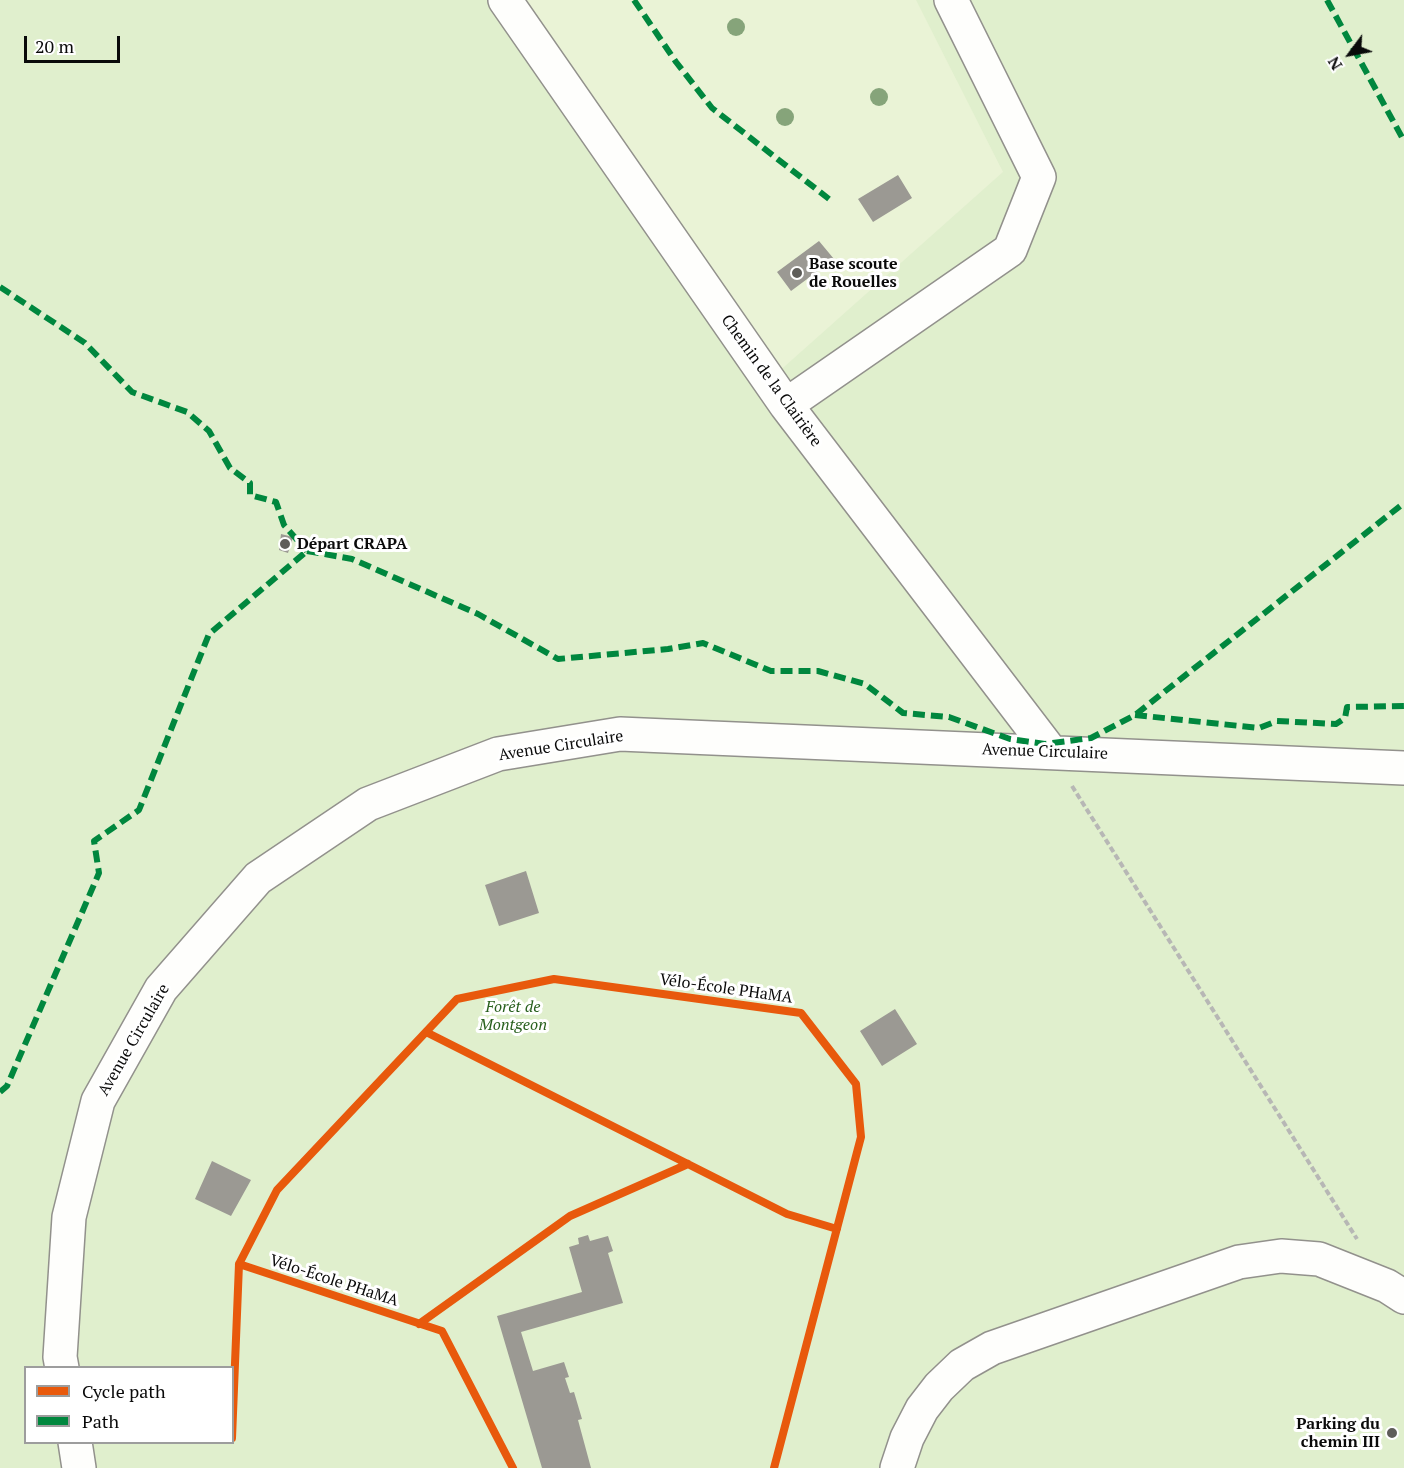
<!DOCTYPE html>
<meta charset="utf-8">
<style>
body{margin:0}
#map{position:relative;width:1404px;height:1468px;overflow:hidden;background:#f9f8ed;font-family:"PT Serif",serif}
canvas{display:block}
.legend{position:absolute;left:24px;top:1366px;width:210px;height:78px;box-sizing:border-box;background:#fff;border:2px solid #9d9d9d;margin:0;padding:8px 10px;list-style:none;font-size:18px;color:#0a0a0a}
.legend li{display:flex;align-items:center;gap:12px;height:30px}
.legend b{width:30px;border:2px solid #9d9d9d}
.north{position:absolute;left:1320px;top:24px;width:60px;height:60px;-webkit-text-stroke:4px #fff;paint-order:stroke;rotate:238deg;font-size:16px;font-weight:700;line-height:24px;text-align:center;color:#0a0a0a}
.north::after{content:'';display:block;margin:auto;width:21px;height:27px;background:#0a0a0a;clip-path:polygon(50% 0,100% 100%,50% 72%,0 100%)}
.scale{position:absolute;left:24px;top:36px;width:96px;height:27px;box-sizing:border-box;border:3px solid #0a0a0a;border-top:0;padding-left:8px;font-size:18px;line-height:21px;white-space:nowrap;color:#0a0a0a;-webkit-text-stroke:4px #fff;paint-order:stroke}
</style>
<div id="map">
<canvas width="1404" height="1468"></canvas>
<ul class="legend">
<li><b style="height:8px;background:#e8590c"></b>Cycle path</li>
<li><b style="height:8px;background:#00873e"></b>Path</li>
</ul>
<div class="north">N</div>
<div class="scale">20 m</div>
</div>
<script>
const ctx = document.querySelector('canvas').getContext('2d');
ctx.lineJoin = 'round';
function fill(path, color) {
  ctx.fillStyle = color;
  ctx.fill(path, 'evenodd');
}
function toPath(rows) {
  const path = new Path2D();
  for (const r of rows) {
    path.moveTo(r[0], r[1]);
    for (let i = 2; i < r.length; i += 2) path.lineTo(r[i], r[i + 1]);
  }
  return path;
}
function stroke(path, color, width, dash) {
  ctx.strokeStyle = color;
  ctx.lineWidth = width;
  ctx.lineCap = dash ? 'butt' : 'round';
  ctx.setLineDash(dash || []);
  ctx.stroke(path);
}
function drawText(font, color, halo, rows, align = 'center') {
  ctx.font = font + ' "PT Serif",serif';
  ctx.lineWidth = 6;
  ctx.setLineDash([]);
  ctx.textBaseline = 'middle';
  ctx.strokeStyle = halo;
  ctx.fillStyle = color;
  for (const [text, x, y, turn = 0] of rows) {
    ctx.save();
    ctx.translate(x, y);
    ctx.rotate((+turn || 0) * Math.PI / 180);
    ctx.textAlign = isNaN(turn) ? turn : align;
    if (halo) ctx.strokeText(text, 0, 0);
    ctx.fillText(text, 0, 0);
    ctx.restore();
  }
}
fill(toPath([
 [0,0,1404,0,1404,1468,0,1468],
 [26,1368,232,1368,232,1442,26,1442]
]), '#e0efcd');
fill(toPath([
 [519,0,916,0,1003,172,775,375]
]), '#eaf3d6');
fill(toPath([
 [898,175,912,198,873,222,858,199],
 [819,241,834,259,791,291,777,272],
 [281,534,293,537,288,553,279,550],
 [526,871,539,913,499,926,485,885],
 [895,1009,917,1044,882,1066,860,1031],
 [212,1161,251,1180,231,1216,195,1199],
 [588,1235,590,1241,608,1236,613,1251,608,1253,623,1303,521,1332,533,1371,564,1362,569,1377,565,1378,570,1393,574,1392,582,1419,578,1420,591,1468,542,1468,497,1316,582,1292,569,1247,579,1244,578,1238]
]), '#9b9993');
const minor = toPath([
 [505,0,786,405,1051,752],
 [786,405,1010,250,1039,177,951,0],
 [62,1368,60,1357,69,1217,98,1101,161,989,258,878,368,804,498,754,620,734,1404,768],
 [75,1442,79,1468],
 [897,1468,907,1438,922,1409,939,1387,962,1365,992,1348,1239,1262,1281,1256,1319,1259,1387,1286,1404,1297]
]);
stroke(minor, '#92918c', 36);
stroke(toPath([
 [1072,786,1357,1239]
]), '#b7b7b5', 4, [6, 3]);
stroke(minor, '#fefefc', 33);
stroke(toPath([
 [634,0,676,62,712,108,829,199],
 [1327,0,1404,141],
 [0,287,85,343,132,392,187,412,209,431,230,468,250,483,250,495,276,502,284,525,307,551],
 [307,551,352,559,478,614,558,659,668,649,703,643,771,671,818,671,865,684,903,713,949,717,1010,739,1045,744,1091,738,1135,715,1404,503],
 [1135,715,1259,728,1277,721,1336,724,1345,718,1347,707,1404,706],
 [0,1092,7,1086,99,873,94,841,139,810,209,634,307,551]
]), '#00873e', 6, [12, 6]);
stroke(toPath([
 [426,1032,787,1214,837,1229],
 [419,1324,570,1216,688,1164],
 [232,1438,239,1264],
 [513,1468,442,1331,239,1264,277,1190,457,999,554,979,801,1013,856,1084,861,1137,774,1468]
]), '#e8590c', 8);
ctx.fillStyle = '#86a47a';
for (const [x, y] of [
 [736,27],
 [879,97],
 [785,117]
]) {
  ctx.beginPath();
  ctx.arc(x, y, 9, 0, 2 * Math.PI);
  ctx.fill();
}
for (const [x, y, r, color] of [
 [797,273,6,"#5e5d59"],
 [285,544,6,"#5e5d59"],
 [1392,1433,6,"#5e5d59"]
]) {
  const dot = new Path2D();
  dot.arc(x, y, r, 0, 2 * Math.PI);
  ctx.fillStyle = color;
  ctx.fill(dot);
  stroke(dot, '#fff', 2);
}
drawText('bold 16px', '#0a0a0a', '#fff', [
 ["Base scoute",809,264],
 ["de Rouelles",809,282],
 ["Départ CRAPA",297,544],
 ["Parking du",1380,1424,"right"],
 ["chemin III",1380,1442,"right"]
], 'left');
drawText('16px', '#0a0a0a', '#fff', [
 ["Chemin de la Clairière",771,381,54],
 ["Avenue Circulaire",561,746,-9],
 ["Avenue Circulaire",1045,752,2],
 ["Vélo-École PHaMA",726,989,8],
 ["Avenue Circulaire",134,1040,-60],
 ["Vélo-École PHaMA",334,1281,18]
]);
drawText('italic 16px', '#275f1c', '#fff', [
 ["Forêt de",513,1007],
 ["Montgeon",513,1025]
]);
</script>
